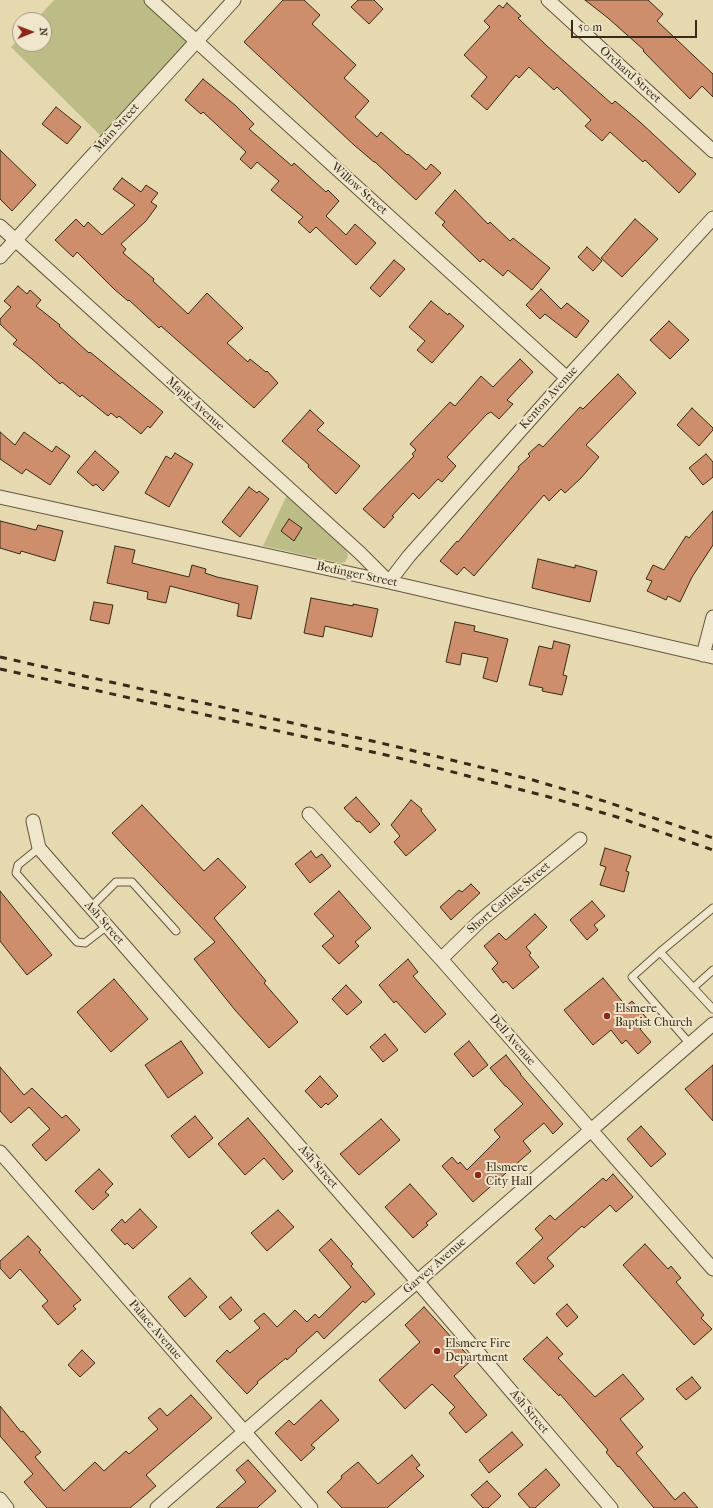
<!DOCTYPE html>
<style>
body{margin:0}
#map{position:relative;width:713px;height:1508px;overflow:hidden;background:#e6d9b0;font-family:"IM FELL French Canon",serif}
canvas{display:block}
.north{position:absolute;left:12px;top:12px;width:40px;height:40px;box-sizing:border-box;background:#efe6cc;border:1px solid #a59b84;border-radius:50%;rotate:89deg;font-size:11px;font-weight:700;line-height:16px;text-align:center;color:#372a18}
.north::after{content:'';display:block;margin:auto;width:14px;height:18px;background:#8f2418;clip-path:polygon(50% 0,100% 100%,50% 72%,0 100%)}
.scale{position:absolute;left:571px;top:20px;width:126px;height:18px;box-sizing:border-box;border:2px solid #372a18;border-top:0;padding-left:5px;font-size:12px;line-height:14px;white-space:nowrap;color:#372a18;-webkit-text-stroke:3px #efe6cc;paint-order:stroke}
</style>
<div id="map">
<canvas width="713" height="1508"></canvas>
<div class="north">N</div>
<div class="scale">50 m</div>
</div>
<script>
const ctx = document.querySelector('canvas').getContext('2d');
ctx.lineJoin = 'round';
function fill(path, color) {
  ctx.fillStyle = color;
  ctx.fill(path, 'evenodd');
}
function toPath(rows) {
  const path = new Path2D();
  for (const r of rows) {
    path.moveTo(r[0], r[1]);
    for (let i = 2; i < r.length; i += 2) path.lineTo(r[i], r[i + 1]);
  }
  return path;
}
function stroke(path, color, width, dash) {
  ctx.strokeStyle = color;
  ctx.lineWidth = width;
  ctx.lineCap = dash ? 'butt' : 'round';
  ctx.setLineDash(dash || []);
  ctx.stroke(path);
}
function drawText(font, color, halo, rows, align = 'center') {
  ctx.font = font + ' "IM FELL French Canon",serif';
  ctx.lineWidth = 4;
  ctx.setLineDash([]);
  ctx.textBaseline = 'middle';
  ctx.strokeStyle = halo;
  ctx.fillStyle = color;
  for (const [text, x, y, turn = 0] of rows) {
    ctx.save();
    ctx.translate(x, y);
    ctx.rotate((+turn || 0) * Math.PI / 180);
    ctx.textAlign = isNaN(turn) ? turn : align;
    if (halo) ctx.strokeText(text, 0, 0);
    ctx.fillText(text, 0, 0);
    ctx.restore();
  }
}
fill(toPath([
 [54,0,151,0,196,42,106,141,11,47,20,38,20,44,44,44,44,20,36,20],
 [287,495,346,549,348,556,345,562,341,563,263,546]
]), '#bcbd86');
const building = toPath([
 [283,0,304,0,320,15,312,24,356,65,344,78,369,101,355,117,377,137,381,132,407,155,408,154,426,170,431,164,441,173,416,200,375,162,374,162,354,145,244,42,283,0],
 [358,0,374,0,383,9,369,24,351,7,358,0],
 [585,0,648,0,663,14,657,21,713,74,713,97,702,86,690,99,643,51,644,50,608,18,585,0],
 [507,3,521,16,518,18,547,46,612,104,615,101,640,122,696,174,679,193,645,160,643,162,610,132,602,141,585,126,591,120,557,87,554,90,529,67,519,78,516,75,487,110,471,96,487,77,464,55,490,27,484,21,499,5,503,8,507,3],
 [203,79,235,105,254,124,249,129,292,166,294,163,326,192,328,190,339,201,326,216,346,235,355,224,376,243,356,265,316,227,310,233,298,222,303,217,271,190,279,181,257,162,251,169,240,159,246,152,203,112,201,114,185,100,203,79],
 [56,107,81,127,67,144,42,124,56,107],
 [0,150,36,185,12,211,0,199,0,150],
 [122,178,141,192,146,185,158,193,151,202,157,206,146,221,121,244,126,249,123,253,154,279,153,281,188,314,207,293,243,328,227,343,248,362,250,359,266,372,267,371,278,383,254,408,161,326,159,328,129,300,128,301,114,289,77,252,73,257,55,240,76,219,84,227,88,222,102,235,135,205,113,189,122,178],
 [455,190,488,224,490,222,510,241,513,238,550,268,532,290,508,270,503,276,483,259,480,262,442,225,445,222,435,213,455,190],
 [635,219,658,239,622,277,601,258,635,219],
 [587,247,602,261,593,271,578,257,587,247],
 [394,260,405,269,380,297,370,288,394,260],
 [18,286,27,294,30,290,41,300,36,306,60,325,59,326,89,353,90,352,163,412,150,428,148,426,141,434,119,416,117,418,111,413,108,416,82,395,80,397,62,382,60,384,32,359,13,344,17,340,0,324,0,319,11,307,4,301,18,286],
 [541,289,561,309,567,303,589,321,576,338,545,314,540,319,526,305,541,289],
 [431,301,448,315,449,313,464,326,432,363,417,350,425,341,409,327,431,301],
 [669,321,689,340,670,359,650,340,669,321],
 [520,359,533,372,507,400,513,404,499,419,491,412,487,414,447,457,456,466,442,482,438,479,419,499,413,493,392,516,394,517,384,528,363,509,414,456,412,454,416,450,410,444,450,402,455,406,481,376,493,387,520,359],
 [618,374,636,393,586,445,599,457,581,478,565,493,561,489,549,501,544,495,474,576,464,567,457,575,440,561,457,541,458,542,497,495,519,469,518,467,530,456,528,454,539,444,543,447,580,407,583,409,618,374],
 [692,408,713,428,713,430,699,446,677,425,692,408],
 [310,410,324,423,317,430,360,466,336,494,308,467,309,465,282,441,310,410],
 [0,432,15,445,24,432,52,452,56,446,70,456,50,485,26,469,22,474,0,459,0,432],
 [95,451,119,472,103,491,96,484,93,486,77,472,95,451],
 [175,453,193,464,169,507,145,493,166,456,171,459,175,453],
 [706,454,713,462,713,477,703,485,689,468,706,454],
 [249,487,257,493,259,491,269,499,240,537,222,522,249,487],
 [713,511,713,545,692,577,680,602,668,596,666,600,647,591,652,581,646,579,653,565,664,570,686,536,689,538,713,511],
 [289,519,302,528,294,541,281,531,289,519],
 [0,521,36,530,38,525,63,531,55,561,21,551,20,554,0,548,0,521],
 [115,546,135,550,132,563,189,577,192,565,206,569,205,573,217,577,258,586,251,619,237,616,239,604,170,586,166,603,147,599,148,592,107,583,115,546],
 [538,559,575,568,575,565,597,571,590,602,532,588,538,559],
 [311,598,353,606,353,604,378,609,372,637,325,626,323,637,304,633,311,598],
 [94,602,113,605,109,624,90,620,94,602],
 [455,622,475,626,474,631,508,639,497,682,483,678,488,658,462,653,460,665,446,662,455,622],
 [554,641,570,645,563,675,567,676,562,695,542,691,543,688,529,685,539,646,552,649,554,641],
 [356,797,380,824,370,833,359,821,357,822,344,808,356,797],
 [411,800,422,809,421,811,436,830,406,856,394,842,400,836,391,825,411,800],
 [142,805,204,871,218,858,246,887,214,918,266,981,264,983,298,1022,269,1048,235,1010,194,959,215,942,112,833,142,805],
 [605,848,631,856,626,871,629,872,624,892,600,885,606,867,600,865,605,848],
 [311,851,316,858,322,854,331,866,310,883,295,864,311,851],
 [471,884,480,893,451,920,440,907,459,890,462,892,471,884],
 [0,891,52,955,27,975,0,941,0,891],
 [339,891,371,928,355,942,359,946,339,964,322,946,334,936,314,914,339,891],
 [592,901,605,916,594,925,598,930,587,940,570,920,592,901],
 [535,914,547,927,526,947,531,953,529,955,539,967,513,989,506,981,503,983,492,969,498,963,484,946,499,933,506,940,535,914],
 [408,959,418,972,413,976,446,1014,425,1033,396,1001,394,1003,379,985,408,959],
 [603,978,626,1006,632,1001,649,1021,640,1029,651,1042,638,1054,626,1040,622,1044,611,1030,593,1045,564,1010,603,978],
 [114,979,148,1019,111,1052,77,1012,114,979],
 [346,985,362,1002,347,1015,332,999,346,985],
 [385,1034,398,1050,383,1062,370,1047,385,1034],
 [181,1041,203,1073,168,1098,145,1065,181,1041],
 [469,1041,488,1065,473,1077,454,1054,469,1041],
 [506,1055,521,1074,520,1074,563,1124,553,1134,544,1123,523,1141,531,1151,473,1202,442,1166,452,1157,458,1164,460,1162,467,1170,500,1137,494,1130,523,1104,506,1086,505,1086,490,1068,506,1055],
 [713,1065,713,1121,685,1089,713,1065],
 [0,1067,24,1095,32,1088,62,1118,66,1115,80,1130,46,1161,32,1145,50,1129,29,1107,11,1123,0,1111,0,1067],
 [320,1076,338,1096,328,1105,326,1103,321,1108,305,1091,320,1076],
 [195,1116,213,1138,189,1158,171,1136,195,1116],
 [248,1118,293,1171,283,1180,264,1158,245,1175,218,1144,248,1118],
 [381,1119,400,1140,359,1175,340,1154,381,1119],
 [641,1126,666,1154,651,1167,627,1139,641,1126],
 [99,1169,113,1184,105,1192,109,1195,93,1210,75,1191,99,1169],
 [613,1174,633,1197,616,1212,610,1205,584,1228,582,1226,547,1258,554,1266,534,1284,516,1263,543,1238,535,1229,550,1215,555,1220,603,1178,606,1181,613,1174],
 [410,1184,437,1214,426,1223,428,1225,413,1238,385,1207,410,1184],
 [140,1209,157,1227,133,1249,127,1243,125,1245,111,1230,122,1219,125,1223,140,1209],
 [278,1210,294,1227,267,1251,251,1233,278,1210],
 [28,1236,41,1250,39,1252,81,1300,73,1306,76,1309,58,1325,42,1306,48,1301,20,1269,10,1279,0,1268,0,1261,28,1236],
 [331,1239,353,1264,351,1266,375,1294,365,1303,363,1301,324,1339,317,1331,296,1350,297,1351,287,1360,286,1358,257,1382,258,1383,247,1394,216,1361,227,1350,230,1353,260,1328,254,1321,264,1313,277,1327,295,1310,307,1322,315,1314,319,1318,351,1287,319,1250,331,1239],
 [645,1244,668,1269,671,1266,681,1278,676,1282,704,1315,701,1318,712,1329,694,1345,623,1265,645,1244],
 [190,1278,207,1297,185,1317,168,1297,190,1278],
 [231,1297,242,1310,230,1320,219,1307,231,1297],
 [567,1304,578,1317,567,1327,556,1314,567,1304],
 [424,1307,472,1360,454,1376,487,1415,466,1433,449,1413,455,1407,432,1384,405,1409,379,1380,420,1342,405,1325,424,1307],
 [547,1337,563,1354,558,1358,595,1397,623,1374,644,1399,620,1419,643,1447,636,1453,675,1500,684,1492,698,1508,654,1508,619,1466,618,1467,606,1452,608,1450,560,1394,559,1396,523,1359,547,1337],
 [82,1350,95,1363,80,1377,68,1365,82,1350],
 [692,1377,701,1388,686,1400,676,1389,692,1377],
 [191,1395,212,1418,146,1475,156,1486,130,1508,47,1508,24,1482,33,1474,0,1436,0,1406,21,1432,23,1431,41,1452,35,1457,64,1491,95,1462,104,1471,126,1451,129,1454,158,1429,148,1418,160,1408,167,1416,191,1395],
 [321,1400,339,1420,311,1445,315,1448,301,1461,275,1433,289,1420,294,1425,321,1400],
 [512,1432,523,1445,489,1473,479,1460,512,1432],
 [412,1455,420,1465,416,1468,424,1476,387,1508,342,1508,327,1492,342,1478,341,1476,358,1462,378,1484,412,1455],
 [248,1460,276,1491,257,1508,216,1508,246,1482,236,1470,248,1460],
 [546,1469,560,1485,535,1508,530,1508,518,1494,546,1469],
 [487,1481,501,1496,488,1508,483,1508,471,1495,487,1481]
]);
fill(building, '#ce8e6b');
stroke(building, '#372a18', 1);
const lane = toPath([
 [39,848,18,865,16,873,77,942,85,943,107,926],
 [91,907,116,882,132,882,176,931],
 [713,908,660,952,713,1009],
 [660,952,632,977,690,1044],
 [693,988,713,970]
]);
const street = toPath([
 [151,0,567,378],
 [548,0,713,151],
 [0,226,360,553,389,582,409,556,567,378,713,218],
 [0,257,234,0],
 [0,497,389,582,713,657],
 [703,655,713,617],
 [309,814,441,959,713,1269],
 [33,821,39,848,417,1281,611,1508],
 [441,959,481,920,580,839],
 [0,1152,311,1508],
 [0,1499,7,1508],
 [157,1508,713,1024]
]);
stroke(lane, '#63563e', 9);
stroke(street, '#63563e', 15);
stroke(lane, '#efe6cc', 7);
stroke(street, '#efe6cc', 13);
stroke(toPath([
 [0,657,394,746,533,780,607,802,713,838],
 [0,669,395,757,549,797,617,817,713,850]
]), '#372a18', 3, [7, 7]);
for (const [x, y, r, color] of [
 [607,1016,4,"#8f2418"],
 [478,1175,4,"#8f2418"],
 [437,1351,4,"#8f2418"]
]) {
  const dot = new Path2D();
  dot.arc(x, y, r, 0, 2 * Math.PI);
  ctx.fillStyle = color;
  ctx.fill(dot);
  stroke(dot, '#efe6cc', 1.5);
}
drawText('12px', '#372a18', '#efe6cc', [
 ["Orchard Street",630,75,42],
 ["Main Street",117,128,-48],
 ["Willow Street",359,189,42],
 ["Kenton Avenue",549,398,-48],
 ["Maple Avenue",195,404,42],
 ["Bedinger Street",357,575,12],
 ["Short Carlisle Street",509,898,-40],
 ["Ash Street",104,923,49],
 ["Dell Avenue",512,1040,49],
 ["Ash Street",318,1167,49],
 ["Garvey Avenue",435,1266,-41],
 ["Palace Avenue",155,1330,49],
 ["Ash Street",529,1412,50]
]);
drawText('12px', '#372a18', '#efe6cc', [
 ["Elsmere",615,1009],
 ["Baptist Church",615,1023],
 ["Elsmere",486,1168],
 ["City Hall",486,1182],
 ["Elsmere Fire",445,1344],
 ["Department",445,1358]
], 'left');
</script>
